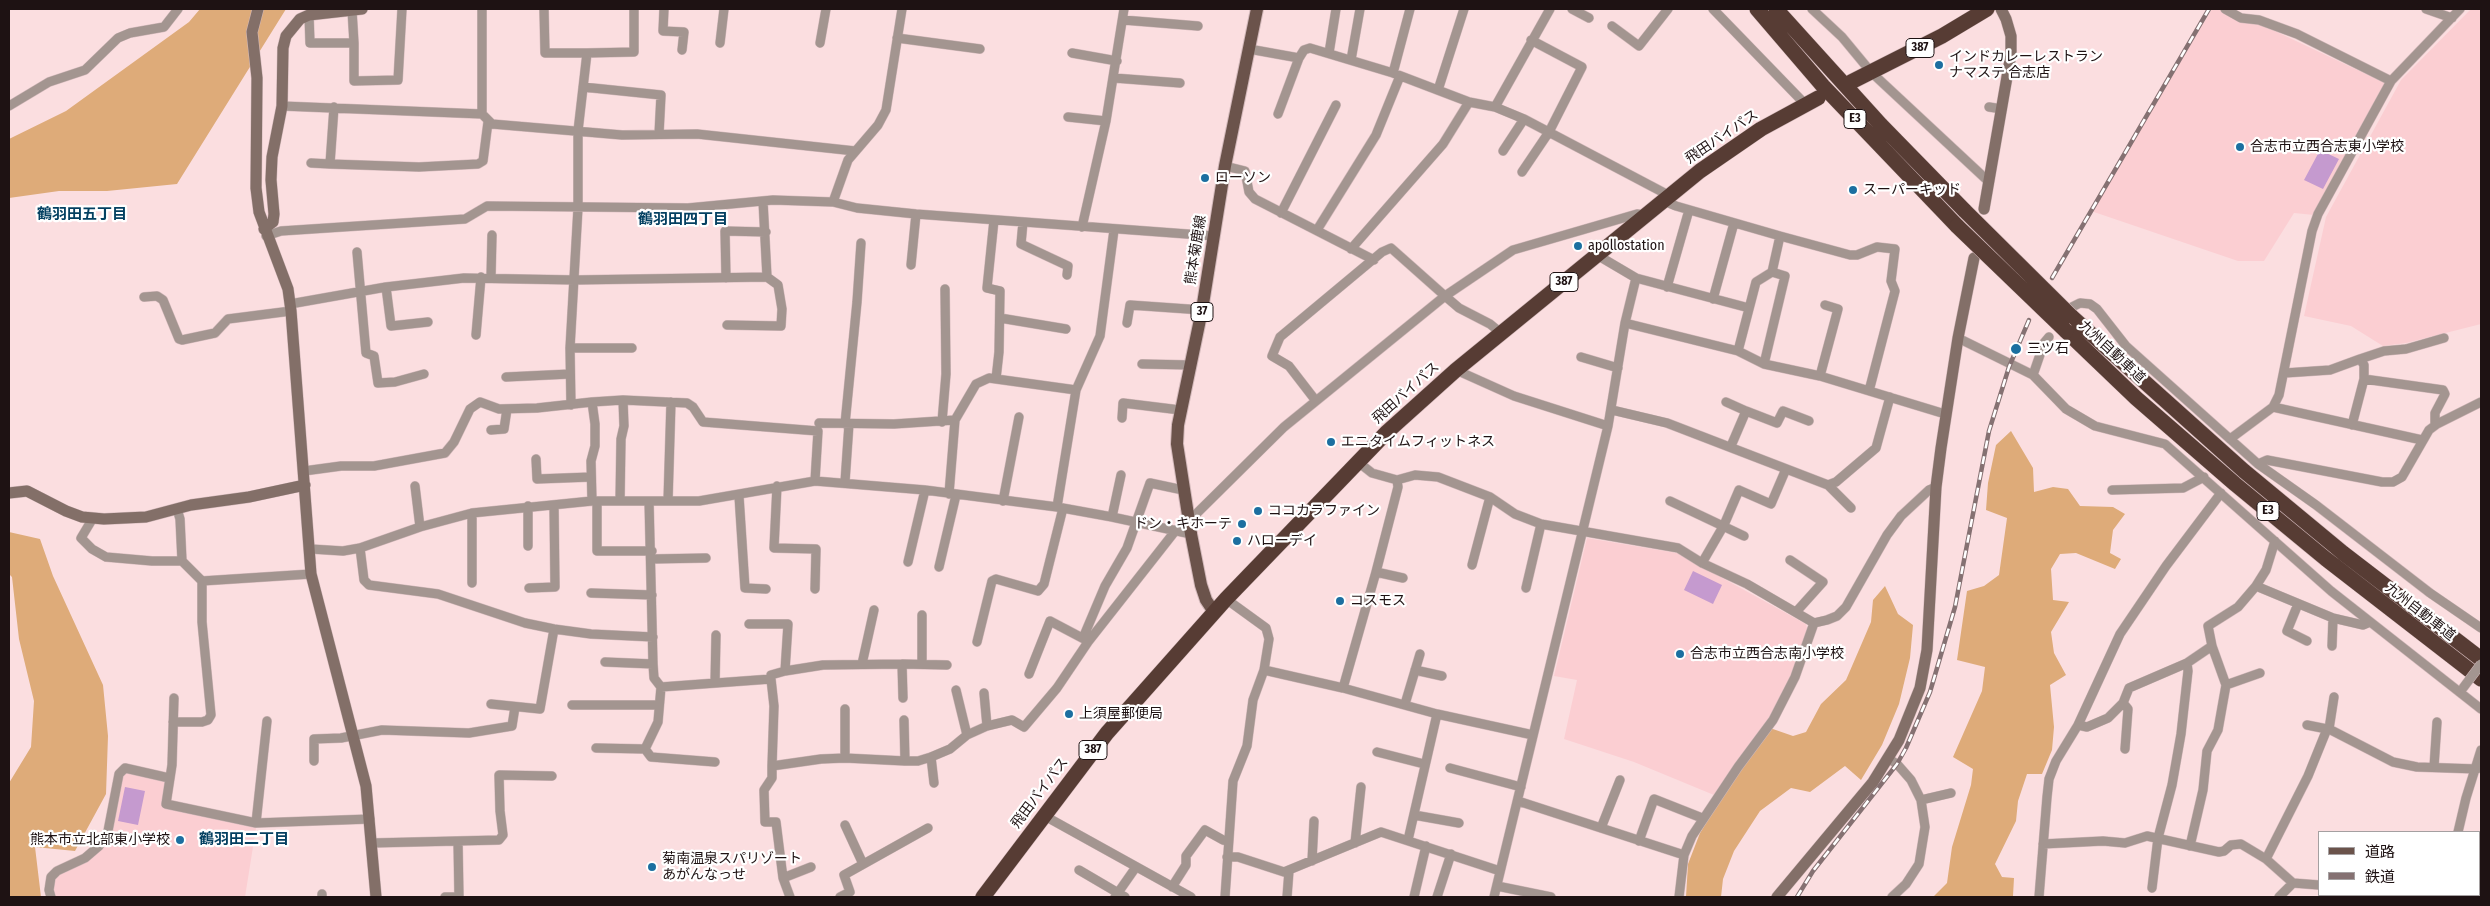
<!DOCTYPE html>
<meta charset="utf-8">
<style>
body{margin:0}
#map{position:relative;width:2490px;height:906px;overflow:hidden;background:#fbdee0;font-family:"Fira Sans Condensed","Noto Sans JP",sans-serif}
canvas{display:block}
.frame{position:absolute;inset:0;border:10px solid #1e1213;pointer-events:none}
.legend{position:absolute;left:2318px;top:831px;width:162px;height:65px;box-sizing:border-box;background:#fff;border:1px solid #a5a0a1;margin:0;padding:6px 9px;list-style:none;font-size:15px;color:#1e1213}
.legend li{display:flex;align-items:center;gap:10px;height:25px}
.legend b{width:25px;border:1px solid #a5a0a1}
</style>
<div id="map">
<canvas width="2490" height="906"></canvas>
<div class="frame"></div>
<ul class="legend">
<li><b style="height:6px;background:#6b534b"></b>道路</li>
<li><b style="height:6px;background:#857172"></b>鉄道</li>
</ul>
</div>
<script>
const ctx = document.querySelector('canvas').getContext('2d');
ctx.lineJoin = 'round';
function fill(path, color) {
  ctx.fillStyle = color;
  ctx.fill(path, 'evenodd');
}
function toPath(rows) {
  const path = new Path2D();
  for (const r of rows) {
    path.moveTo(r[0], r[1]);
    for (let i = 2; i < r.length; i += 2) path.lineTo(r[i], r[i + 1]);
  }
  return path;
}
function stroke(path, color, width, dash) {
  ctx.strokeStyle = color;
  ctx.lineWidth = width;
  ctx.lineCap = dash ? 'butt' : 'round';
  ctx.setLineDash(dash || []);
  ctx.stroke(path);
}
function drawText(font, color, halo, rows, align = 'center') {
  ctx.font = font + ' "Fira Sans Condensed","Noto Sans JP",sans-serif';
  ctx.lineWidth = 4.5;
  ctx.setLineDash([]);
  ctx.textBaseline = 'middle';
  ctx.strokeStyle = halo;
  ctx.fillStyle = color;
  for (const [text, x, y, turn = 0] of rows) {
    ctx.save();
    ctx.translate(x, y);
    ctx.rotate((+turn || 0) * Math.PI / 180);
    ctx.textAlign = isNaN(turn) ? turn : align;
    if (halo) ctx.strokeText(text, 0, 0);
    ctx.fillText(text, 0, 0);
    ctx.restore();
  }
}
fill(toPath([
 [2212,9,2220,9,2241,22,2258,23,2385,83,2314,215,2294,213,2264,261,2238,261,2091,211],
 [2471,9,2481,9,2481,324,2406,343,2383,346,2351,326,2304,316,2326,217,2401,80],
 [1587,538,1677,553,1806,624,1808,632,1792,676,1770,721,1735,764,1714,795,1634,762,1564,739,1577,680,1554,676],
 [126,771,161,780,165,783,163,806,243,823,256,828,245,897,55,897,52,889,54,879,59,873,86,861,111,831,122,775]
]), '#fbced2');
fill(toPath([
 [200,9,286,9,177,184,107,191,59,191,9,198,9,139,66,111,189,22],
 [2011,431,2033,468,2034,492,2053,487,2068,489,2080,506,2113,507,2125,514,2113,530,2110,553,2121,559,2115,569,2076,553,2060,554,2051,569,2053,600,2069,602,2051,632,2054,653,2066,675,2050,685,2054,727,2052,750,2042,774,2027,774,2018,801,2016,821,1995,864,2002,877,2014,878,2013,896,1933,897,1947,883,1952,847,1971,785,1973,769,1953,757,1982,691,1985,667,1957,660,1967,591,1984,586,1999,575,2007,518,1986,510,1988,483,1996,445],
 [9,532,40,539,53,576,103,685,108,736,106,794,75,851,35,847,41,897,9,897,9,783,31,747,34,701,19,639,12,577,9,574],
 [1885,586,1898,614,1913,625,1910,658,1899,704,1882,745,1861,780,1845,766,1810,792,1791,788,1760,811,1734,851,1723,879,1721,897,1686,897,1688,864,1700,833,1727,787,1770,728,1793,736,1806,732,1821,704,1846,680,1871,622,1873,600]
]), '#deab79');
fill(toPath([
 [2326,137,2341,145,2337,153,2322,144],
 [2320,150,2339,159,2323,189,2304,180],
 [1693,571,1722,585,1713,604,1684,590],
 [125,787,145,791,138,825,118,821]
]), '#c59acf');
const street = toPath([
 [482,9,482,114,492,124,622,135,697,134,855,151],
 [544,9,545,53,587,53],
 [664,9,663,31,684,32,682,50],
 [1572,9,1589,18],
 [1713,9,1805,104],
 [1812,9,1842,37,1871,72,1988,181],
 [2225,9,2241,18,2259,20,2297,34,2391,81],
 [2426,9,2452,18],
 [309,15,310,43,354,43,352,10],
 [1123,20,1198,26],
 [1612,26,1639,46,1668,9],
 [897,38,980,49],
 [354,43,354,81,398,80,402,9],
 [720,43,724,9],
 [820,43,826,9],
 [1249,49,1299,58,1304,50,1310,48,1393,73,1469,102,1495,107,1524,119,1670,196],
 [1072,53,1117,61],
 [1329,53,1336,9],
 [1351,60,1360,9],
 [1393,73,1410,9],
 [1114,78,1180,83],
 [583,87,661,95,659,134],
 [1438,90,1464,9],
 [9,106,49,82,85,70,118,38,130,33,164,27,178,9],
 [282,106,482,114],
 [1495,107,1550,9],
 [1989,107,2002,109],
 [1278,114,1299,58],
 [1068,117,1106,121],
 [1503,151,1524,119],
 [311,163,330,164,334,107],
 [330,164,419,167,478,164,483,161,488,122],
 [1225,166,1245,171,1249,192,1255,199,1374,260],
 [1522,172,1549,132,1582,67,1531,40],
 [763,201,767,277],
 [1664,201,1676,206,1780,236,1772,272,1756,282,1738,351,1764,364,1820,376,1945,414],
 [833,202,848,160,878,125,886,110,902,9],
 [1281,213,1336,105],
 [994,220,987,288,1000,291,999,352,996,379],
 [1023,222,1021,244,1068,266,1067,275],
 [1082,227,1106,121,1124,9],
 [1317,230,1376,135,1400,76],
 [266,236,281,231,465,219,487,206,688,208,773,200,833,202,857,208,916,214,1214,236],
 [1780,236,1850,255,1857,255,1877,247,1895,249,1891,281,1895,291,1869,391],
 [1351,249,1443,144,1469,102],
 [357,252,366,353,374,356,378,383,395,382,424,374],
 [911,265,916,214],
 [491,277,492,235],
 [726,278,725,231,766,232],
 [1636,278,1749,308],
 [386,287,391,326,428,322],
 [1667,287,1689,210],
 [144,297,157,296,163,300,179,339,182,340,215,333,228,319,291,311],
 [1713,299,1734,223],
 [290,304,386,287,464,278,575,280,767,277,778,285,782,309,781,326,727,325],
 [2072,307,2080,303,2090,304,2097,309,2126,346,2258,464,2316,505,2430,593,2481,628],
 [1000,318,1066,329],
 [1127,323,1130,305,1202,310],
 [1625,323,1738,351],
 [1501,333,1490,324,1459,308,1445,296,1513,250,1637,214,1645,215],
 [476,335,481,277],
 [1958,338,2033,375,2066,409,2095,426,2165,444,2331,591,2481,709],
 [570,348,632,348],
 [1581,357,1618,368],
 [2360,359,2384,351,2406,349,2444,338],
 [1142,364,1190,365],
 [1764,364,1785,276,1772,272],
 [1456,370,1514,396,1608,426],
 [2285,373,2330,370,2360,359,2364,365,2364,379,2352,425],
 [2033,375,2044,343,2049,337],
 [1820,376,1838,309,1825,305],
 [506,377,570,374],
 [2364,379,2443,390,2445,394,2435,413,2435,425],
 [592,402,623,400,687,403,693,407,703,422,818,431,815,481],
 [1726,402,1746,411],
 [571,405,570,348,578,208,578,131,587,53,634,52,634,9],
 [2273,407,2422,440],
 [1612,410,1667,423,1828,485,1836,482,1876,448,1890,397],
 [1122,418,1123,403,1180,410],
 [942,422,946,374,945,289],
 [819,423,894,424,955,420,976,384,989,378,1076,390],
 [845,424,857,302,861,243],
 [491,430,504,429,507,409],
 [2230,439,2273,407,2279,395,2312,231,2318,214,2391,81,2460,9],
 [1731,446,1746,411,1777,423,1783,411,1809,421],
 [536,459,537,479,591,477],
 [1358,462,1372,473,1397,480,1415,475,1438,477,1490,497,1515,514,1541,524],
 [2258,464,2267,460,2382,482,2393,482,2402,477,2429,430,2437,424,2481,402],
 [304,471,341,466,374,466,445,453,454,442,470,409,480,402,499,409,537,408,592,402,595,424,595,446,591,461,592,501],
 [1397,480,1398,487,1376,572,1403,578],
 [845,482,849,424],
 [1828,485,1851,508],
 [415,486,420,527],
 [777,486,774,548,816,549,815,589],
 [2112,490,2183,488,2204,477],
 [949,494,955,420],
 [739,496,745,588,766,589],
 [597,501,597,551,652,551],
 [620,501,621,439,624,426,623,400],
 [649,501,653,664,654,678,661,687,771,679,771,675,785,671,788,624,749,624],
 [668,501,671,402],
 [1003,501,1019,417],
 [1670,501,1744,536],
 [528,506,528,546],
 [1057,507,1076,390,1100,336,1114,230],
 [472,513,472,583],
 [1112,517,1121,475],
 [93,518,81,538,92,549,106,557,152,561,182,561,180,519,177,509],
 [1188,519,1194,516,1284,427,1316,401,1445,296,1391,248,1382,252,1280,337,1272,356,1289,366,1316,401],
 [2275,541,2266,570,2256,586,2333,618,2363,625,2370,622],
 [360,548,364,580,369,585,438,594,525,623,554,629,591,634,653,637],
 [311,549,343,551,360,548,420,527,472,513,592,501,699,501,815,481,925,490,1057,507,1112,517,1191,534],
 [652,559,706,558],
 [1790,560,1823,582,1796,612],
 [908,562,925,490],
 [1702,563,1724,525,1739,490,1771,504,1786,469],
 [1472,565,1490,497],
 [939,567,956,495],
 [202,581,311,574],
 [529,588,555,587,554,505],
 [1526,588,1541,524,1678,548,1702,563,1747,584,1814,623,1827,620,1837,616,1846,607,1887,535,1901,516,1929,490,1936,487],
 [591,593,652,595],
 [2298,604,2287,631,2307,641],
 [922,615,922,664],
 [1083,638,1105,586,1127,548,1150,483,1183,490],
 [977,642,992,581,996,579,1038,591,1044,584,1063,508],
 [2332,646,2333,618],
 [605,662,653,664],
 [862,664,874,610],
 [1264,670,1343,688,1437,714,1533,735],
 [1415,670,1442,676],
 [785,671,823,665,902,664],
 [1029,674,1050,621,1086,640],
 [771,679,774,706,772,766,821,759,845,758],
 [715,683,716,635],
 [2226,685,2260,673],
 [1343,688,1376,572],
 [956,690,967,735,987,726,1012,720,1024,727,1057,688,1088,642,1176,530],
 [984,693,987,726],
 [174,698,172,765,166,804,256,823,370,819],
 [903,698,902,664,947,665],
 [2123,703,2128,709,2125,749],
 [491,704,540,709,554,629],
 [1405,704,1420,654],
 [572,705,659,705],
 [845,709,845,758,905,761],
 [904,720,905,761,918,761,931,757],
 [173,722,202,722,208,720,211,715,202,622,202,581,182,561],
 [2078,725,2087,727,2108,718,2123,703,2129,688,2187,663,2212,646],
 [2327,729,2329,729,2334,697],
 [2329,729,2393,762,2417,767,2477,769],
 [596,748,645,749,658,722,661,687],
 [645,749,651,757,715,762],
 [1377,752,1424,764],
 [1889,759,1897,764,1911,780,1921,800,1925,827,1919,864,1906,884,1892,897],
 [314,761,314,739,341,738,382,730,469,733,512,726,515,707],
 [772,766,772,778,764,790,765,822,776,822,783,878,811,867],
 [2434,767,2437,722],
 [1450,768,1521,787],
 [934,783,931,757,950,749,967,735],
 [1921,800,1951,793],
 [1518,801,1684,855],
 [1043,815,1191,897],
 [1414,815,1459,823],
 [256,823,267,721],
 [845,825,863,864],
 [1601,828,1620,780],
 [2458,832,2466,798,2481,750],
 [1408,840,1437,714],
 [1639,841,1654,799,1702,818],
 [458,842,459,897],
 [372,843,499,840,503,835,500,811,499,775,552,776],
 [1355,843,1361,787],
 [2043,844,2103,841,2125,843,2147,836,2219,852,2224,851,2231,845,2241,844,2266,859,2293,883],
 [2190,846,2203,790,2207,751,2218,730,2226,685,2212,646,2208,626,2238,607,2256,586],
 [1227,857,1238,857,1284,872,1381,832,1500,871],
 [2266,859,2308,776,2327,729,2307,725],
 [1312,861,1314,821],
 [1079,870,1125,897],
 [783,878,790,897],
 [1497,886,1551,897],
 [1172,887,1186,865,1186,856,1205,830,1223,840,1228,841],
 [2152,888,2158,838,2172,785,2181,734,2188,671,2187,663],
 [322,894,322,897],
 [2467,895,2470,897],
 [51,897,49,890,51,877,57,871,85,858,99,846,108,831,119,774,125,768,169,778],
 [445,897,459,897],
 [840,897,850,892,844,875,928,828],
 [1115,897,1136,867],
 [1225,897,1233,781,1247,746,1253,700,1264,670,1269,639,1266,628,1226,599],
 [1287,897,1289,871],
 [1414,897,1426,846],
 [1437,897,1451,854],
 [1494,897,1608,426,1625,323,1636,278,1597,255],
 [1679,897,1684,855,1692,836,1738,767,1773,720,1795,677,1814,623],
 [2039,897,2047,797,2049,779,2056,761,2078,725,2120,634,2166,566,2221,493],
 [2279,897,2293,883,2319,885],
 [2448,897,2460,895]
]);
const secondary = toPath([
 [258,9,252,32,257,78,256,188,259,212,288,289,291,311,311,574,366,786,376,897],
 [1984,209,2011,54,2011,36,2006,19,2001,9],
 [264,229,273,222,274,214,271,180,272,157,282,106,283,48,286,36,300,19,309,15,362,9],
 [9,493,27,491,66,511,82,517,104,519,146,517,191,505,249,497,305,485],
 [1777,897,1873,782,1899,740,1920,688,1927,650,1936,487,1941,448,1958,338,1974,258]
]);
const primary = toPath([
 [1214,612,1206,600,1201,585,1191,534,1177,444,1178,425,1202,310,1225,166,1257,9]
]);
const highway = toPath([
 [1757,9,1823,86,1957,226],
 [1776,9,1881,125,1965,211],
 [1851,82,1942,36,1987,9],
 [2071,316,2244,471,2343,553,2481,659],
 [2066,331,2136,398,2235,484,2326,559,2481,679],
 [983,897,1107,733,1226,599,1387,432,1456,370,1700,171,1761,129,1818,98]
]);
stroke(street, '#d3b9bb', 10);
stroke(secondary, '#d3b9bb', 12);
stroke(primary, '#d3b9bb', 14);
stroke(highway, '#d3b9bb', 16);
stroke(street, '#a39590', 9);
stroke(secondary, '#836f68', 11);
stroke(primary, '#6b534b', 12);
stroke(highway, '#573c34', 15);
const rail = toPath([
 [2052,278,2209,9],
 [1797,897,1813,871,1897,764,1906,748,1930,692,1955,607,1989,431,2009,367,2029,320]
]);
stroke(rail, '#857172', 4.5);
stroke(rail, '#fff', 2.5, [8]);
const streetBridge = toPath([
 [2463,688,2481,664]
]);
const highwayBridge = toPath([
 [1965,211,2071,316],
 [1957,226,2066,331]
]);
stroke(streetBridge, '#d3b9bb', 10, []);
stroke(highwayBridge, '#d3b9bb', 16, []);
stroke(streetBridge, '#a39590', 9);
stroke(highwayBridge, '#573c34', 15);
for (const [x, y, r, color] of [
 [1939,65,5,"#1c6fa0"],
 [2240,147,5,"#1c6fa0"],
 [1205,178,5,"#1c6fa0"],
 [1853,190,5,"#1c6fa0"],
 [1578,246,5,"#1c6fa0"],
 [2016,349,6,"#1c6fa0"],
 [1331,442,5,"#1c6fa0"],
 [1258,511,5,"#1c6fa0"],
 [1242,524,5,"#1c6fa0"],
 [1237,541,5,"#1c6fa0"],
 [1340,601,5,"#1c6fa0"],
 [1680,654,5,"#1c6fa0"],
 [1069,714,5,"#1c6fa0"],
 [180,840,5,"#1c6fa0"],
 [652,867,5,"#1c6fa0"]
]) {
  const dot = new Path2D();
  dot.arc(x, y, r, 0, 2 * Math.PI);
  ctx.fillStyle = color;
  ctx.fill(dot);
  stroke(dot, '#fff', 2);
}
for (const [x, y, w] of [
 [1920,48,28],
 [1855,119,22],
 [1564,282,28],
 [1202,312,22],
 [2268,511,22],
 [1093,750,28]
]) {
  const box = new Path2D();
  box.roundRect(x - w / 2, y - 9.5, w, 19, 4);
  ctx.fillStyle = '#fff';
  ctx.fill(box);
  stroke(box, '#1e1213', 1);
}
drawText('bold 12px', '#1e1213', null, [
 ["387",1920,48],
 ["E3",1855,119],
 ["387",1564,282],
 ["37",1202,312],
 ["E3",2268,511],
 ["387",1093,750]
]);
drawText('14px', '#1e1213', '#fff', [
 ["インドカレーレストラン",1949,57],
 ["ナマステ 合志店",1949,73],
 ["合志市立西合志東小学校",2250,147],
 ["ローソン",1215,178],
 ["スーパーキッド",1863,190],
 ["apollostation",1588,246],
 ["三ツ石",2027,349],
 ["エニタイムフィットネス",1341,442],
 ["ココカラファイン",1268,511],
 ["ドン・キホーテ",1232,524,"right"],
 ["ハローデイ",1247,541],
 ["コスモス",1350,601],
 ["合志市立西合志南小学校",1690,654],
 ["上須屋郵便局",1079,714],
 ["熊本市立北部東小学校",170,840,"right"],
 ["菊南温泉スパリゾート",662,859],
 ["あがんなっせ",662,875]
], 'left');
drawText('14px', '#1e1213', '#fff', [
 ["飛田バイパス",1722,137,-34],
 ["熊本菊鹿線",1196,250,-81],
 ["九州自動車道",2112,352,43],
 ["飛田バイパス",1406,393,-42],
 ["九州自動車道",2420,612,38],
 ["飛田バイパス",1040,793,-53]
]);
drawText('bold 15px', '#044061', '#fff', [
 ["鶴羽田五丁目",82,215],
 ["鶴羽田四丁目",683,220],
 ["鶴羽田二丁目",244,840]
]);
</script>
